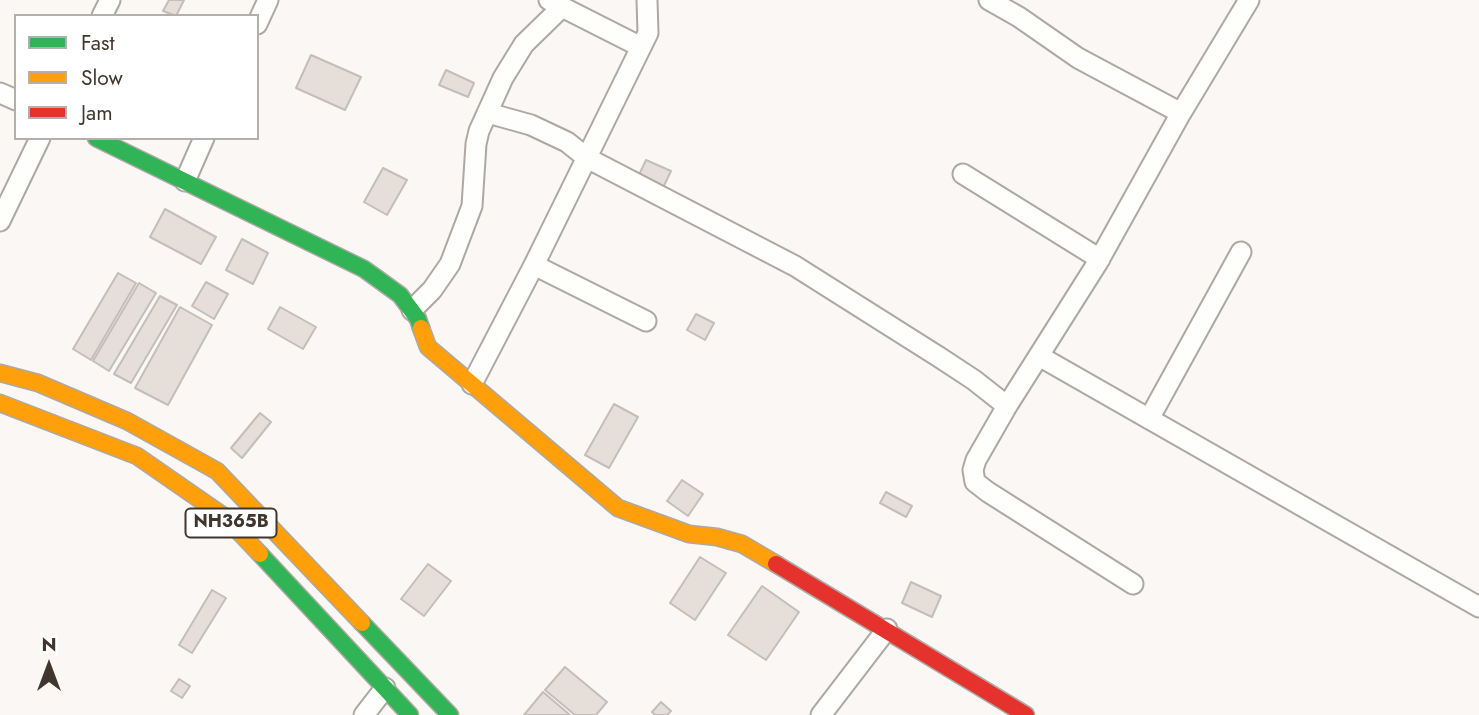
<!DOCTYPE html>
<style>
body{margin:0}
#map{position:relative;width:1479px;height:715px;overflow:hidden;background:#faf7f4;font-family:Jost,sans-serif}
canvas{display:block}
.legend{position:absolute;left:14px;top:14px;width:245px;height:126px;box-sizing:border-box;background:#fff;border:2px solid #b3afab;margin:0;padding:9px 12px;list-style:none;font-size:21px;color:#40362d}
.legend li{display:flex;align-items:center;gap:14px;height:35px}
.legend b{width:35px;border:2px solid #b3afab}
.north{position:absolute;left:14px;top:631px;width:70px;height:70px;-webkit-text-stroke:5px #fff;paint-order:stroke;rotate:0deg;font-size:19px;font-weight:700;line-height:28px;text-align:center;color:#40362d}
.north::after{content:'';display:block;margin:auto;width:24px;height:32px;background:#40362d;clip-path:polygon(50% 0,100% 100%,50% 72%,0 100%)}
</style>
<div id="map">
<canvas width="1479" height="715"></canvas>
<ul class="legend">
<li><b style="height:9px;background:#30b455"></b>Fast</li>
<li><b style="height:9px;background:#ff9f0a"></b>Slow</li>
<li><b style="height:9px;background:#e5322d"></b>Jam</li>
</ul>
<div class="north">N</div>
</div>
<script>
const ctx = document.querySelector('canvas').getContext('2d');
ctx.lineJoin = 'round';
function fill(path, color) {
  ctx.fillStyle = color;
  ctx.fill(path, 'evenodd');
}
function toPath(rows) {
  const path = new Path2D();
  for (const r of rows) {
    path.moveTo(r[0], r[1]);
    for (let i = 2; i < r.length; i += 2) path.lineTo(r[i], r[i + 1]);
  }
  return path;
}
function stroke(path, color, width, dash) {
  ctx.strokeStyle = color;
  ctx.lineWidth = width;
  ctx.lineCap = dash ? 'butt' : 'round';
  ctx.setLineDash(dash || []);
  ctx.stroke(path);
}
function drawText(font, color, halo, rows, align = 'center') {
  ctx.font = font + ' Jost,sans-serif';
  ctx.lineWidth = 6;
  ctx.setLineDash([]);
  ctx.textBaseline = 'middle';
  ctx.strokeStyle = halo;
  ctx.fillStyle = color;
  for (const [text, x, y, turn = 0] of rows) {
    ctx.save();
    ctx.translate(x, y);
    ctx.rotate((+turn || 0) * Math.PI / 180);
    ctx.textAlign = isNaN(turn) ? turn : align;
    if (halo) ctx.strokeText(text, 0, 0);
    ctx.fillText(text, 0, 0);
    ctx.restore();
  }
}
const building = toPath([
 [169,0,184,0,176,16,163,11,169,0],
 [311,55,361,77,345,110,296,88,311,55],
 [446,70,474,83,468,97,439,85,446,70],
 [646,160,671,171,661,192,636,181,646,160],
 [383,168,407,180,387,215,364,202,383,168],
 [165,209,216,237,201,264,150,237,165,209],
 [242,239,268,253,253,284,226,270,242,239],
 [118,273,136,283,91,360,73,349,118,273],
 [206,282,228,294,214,319,192,306,206,282],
 [139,283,156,293,109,371,93,361,139,283],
 [160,296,177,305,131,383,114,374,160,296],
 [180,307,212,325,168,405,135,388,180,307],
 [280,307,316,327,303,349,268,329,280,307],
 [696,314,714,323,705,340,687,330,696,314],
 [614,404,638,417,609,468,585,455,614,404],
 [260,413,271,422,242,458,231,448,260,413],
 [682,480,703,494,688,516,667,501,682,480],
 [886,492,912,506,906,517,880,503,886,492],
 [700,557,726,573,695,620,670,603,700,557],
 [428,564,451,581,424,616,401,599,428,564],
 [911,582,941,596,932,617,902,603,911,582],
 [762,586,799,612,766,660,728,635,762,586],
 [212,590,226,598,192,653,179,645,212,590],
 [565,667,607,702,596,715,575,715,545,690,565,667],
 [179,679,190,686,182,698,171,691,179,679],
 [543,692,570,715,524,715,543,692],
 [661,702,671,711,667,715,655,715,652,712,661,702]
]);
fill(building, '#e5ded9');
stroke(building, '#c4beb9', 2);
const street = toPath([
 [989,0,1019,17,1078,58,1181,113],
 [562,7,641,47],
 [102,16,110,0],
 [257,24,268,0],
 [0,93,16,100],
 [488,113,531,125,567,142,587,158,795,266,939,357,974,380,1007,406],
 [963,174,1100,259],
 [185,181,204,138],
 [0,221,40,138],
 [534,265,646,321],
 [412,310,432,290,450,264,472,206,476,144,479,131,503,78,524,44,562,7,549,0],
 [1039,356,1479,607],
 [472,384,534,265,648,33,647,0],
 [1149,419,1241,252],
 [1133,584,988,492,975,482,973,470,976,460,1007,406,1098,262,1181,113,1249,0],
 [364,715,385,688],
 [821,715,887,629]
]);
const fast = toPath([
 [96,138,364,269,400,295,418,319,421,328],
 [260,554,410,715],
 [362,623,450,715]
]);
const slow = toPath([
 [421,328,428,347,618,508,689,534,717,537,742,544,776,564],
 [0,373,38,383,127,421,217,471,362,623],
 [0,403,137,456,225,517,260,554]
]);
const jam = toPath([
 [776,564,1026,715]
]);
stroke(street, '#aea8a4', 23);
stroke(fast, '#aea8a4', 19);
stroke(slow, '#aea8a4', 19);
stroke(jam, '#aea8a4', 19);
stroke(street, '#fefefd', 19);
stroke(fast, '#30b455', 16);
stroke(slow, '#ff9f0a', 16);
stroke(jam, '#e5322d', 16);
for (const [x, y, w] of [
 [231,523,91]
]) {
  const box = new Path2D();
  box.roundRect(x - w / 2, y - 14.5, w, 29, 5);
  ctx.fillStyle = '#fff';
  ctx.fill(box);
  stroke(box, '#40362d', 2);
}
drawText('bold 18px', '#40362d', null, [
 ["NH365B",231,523]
]);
</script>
